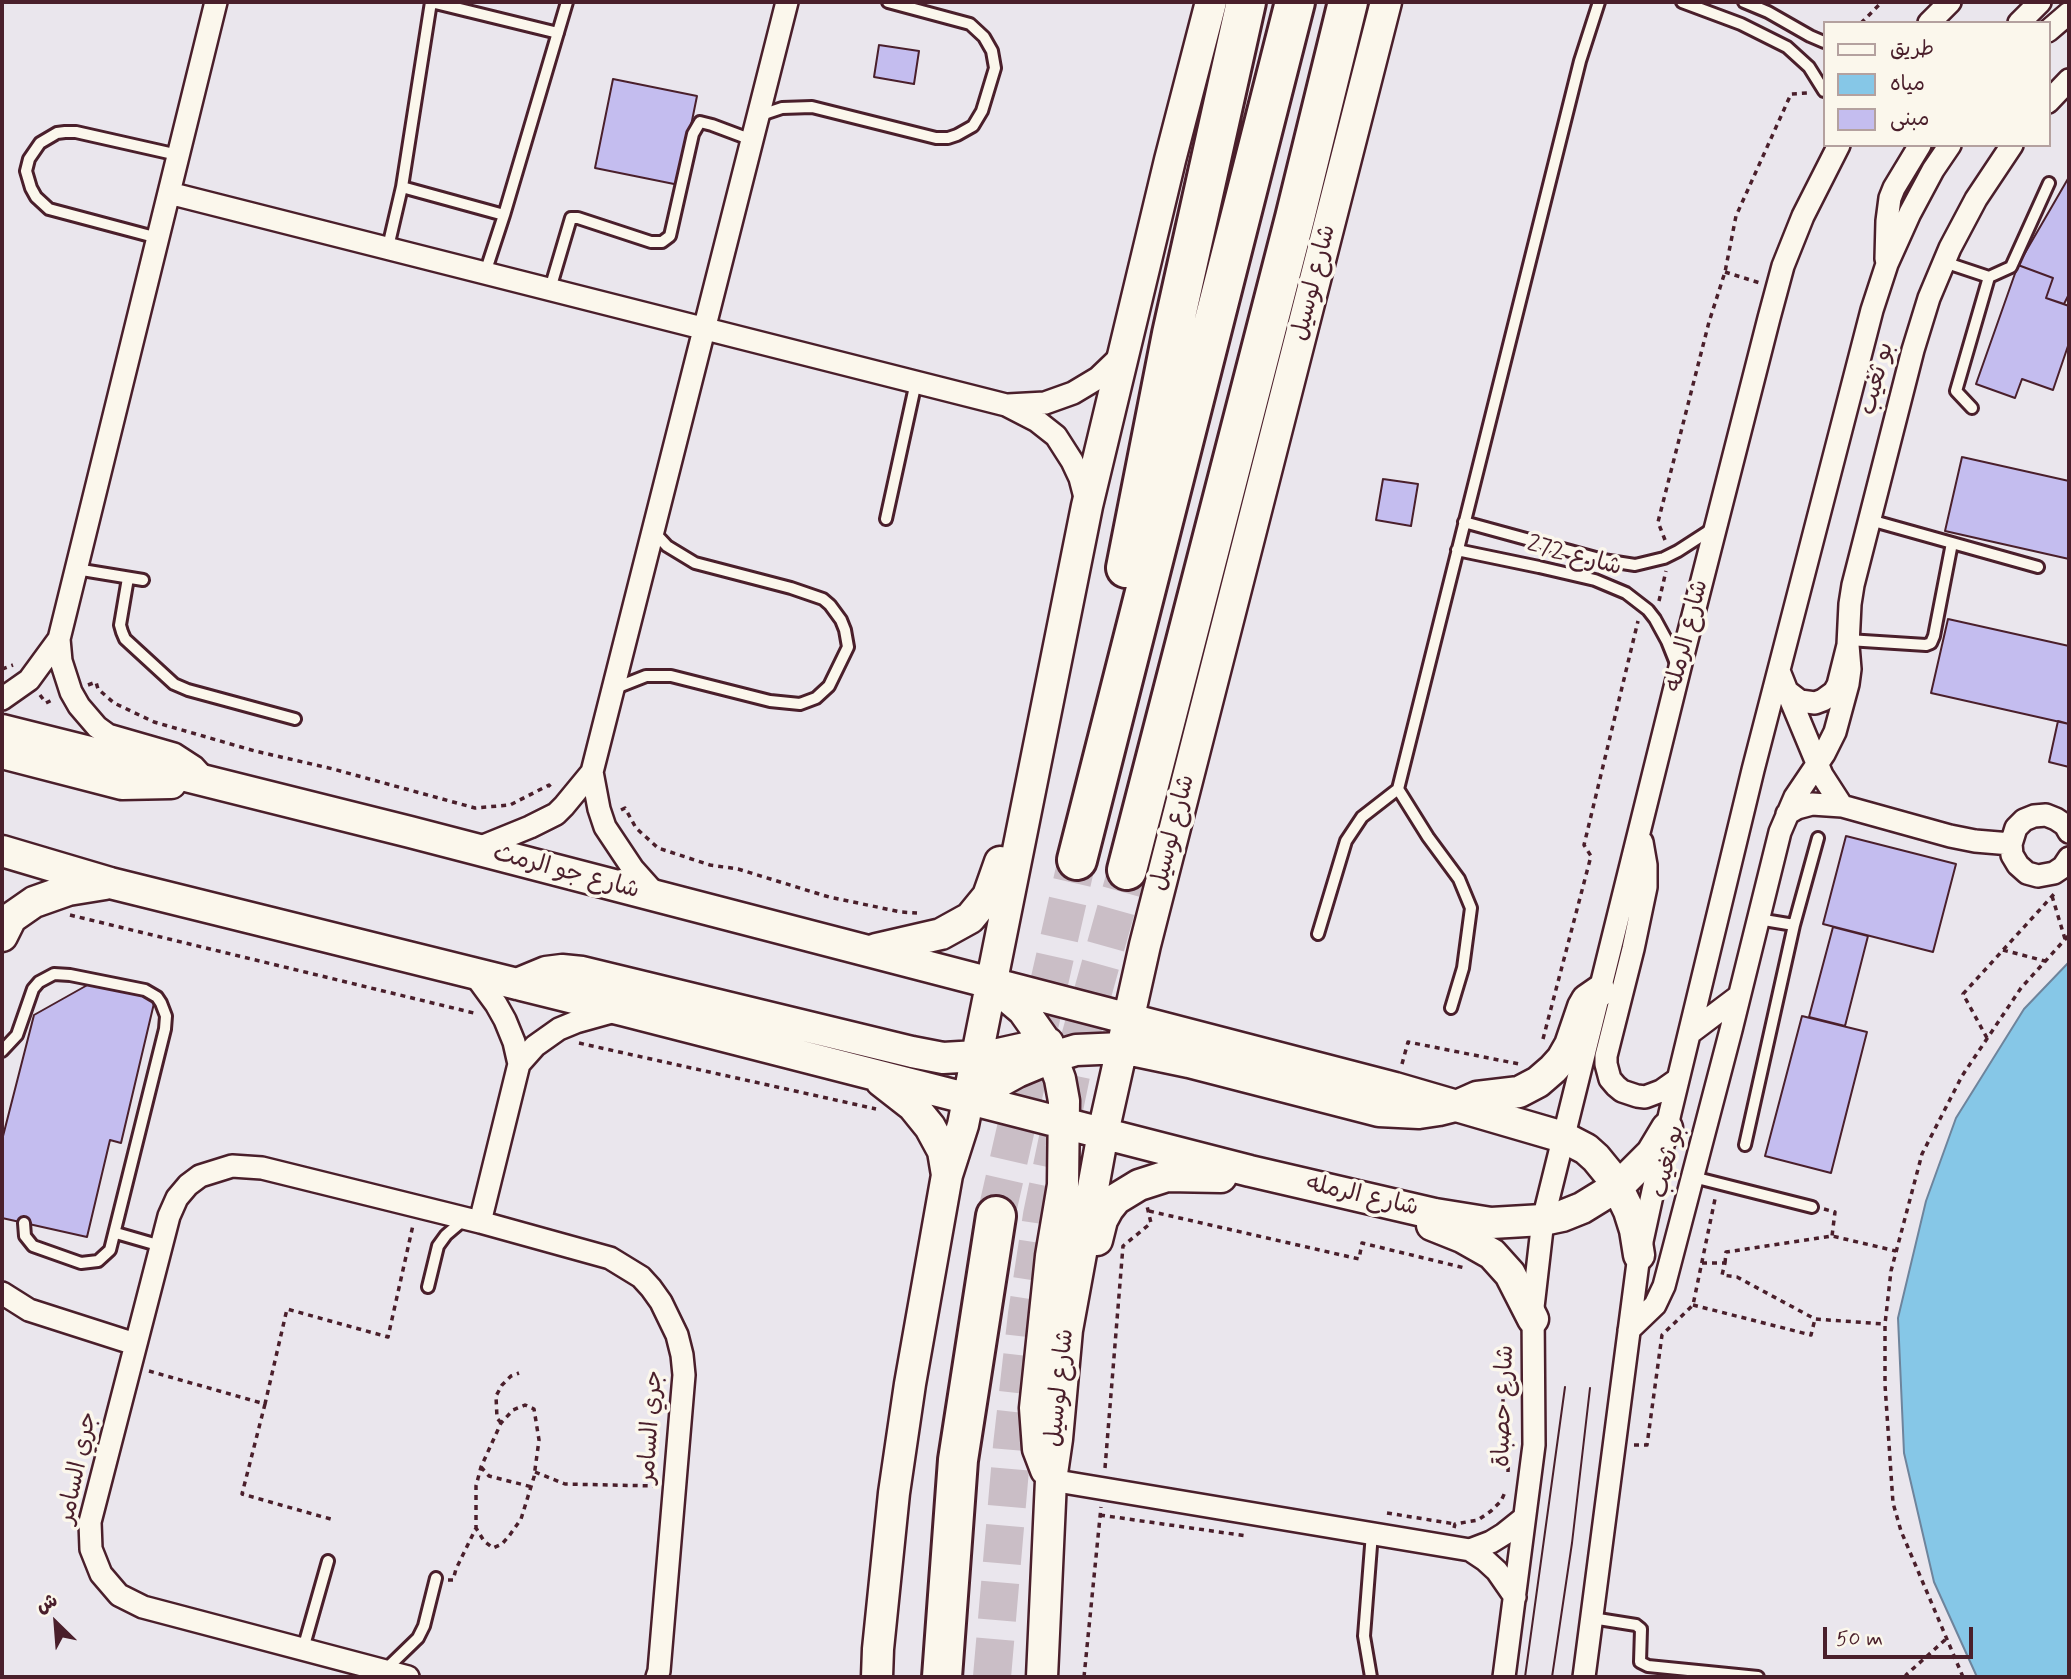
<!DOCTYPE html>
<meta charset="utf-8">
<style>
body{margin:0}
#map{position:relative;width:2071px;height:1679px;overflow:hidden;background:#eae6ed;font-family:Mynerve,"Playpen Sans Arabic",sans-serif}
canvas{display:block}
.frame{position:absolute;inset:0;border:4px solid #4a1f2b;pointer-events:none}
.legend{position:absolute;left:1823px;top:21px;width:228px;height:126px;box-sizing:border-box;background:#fbf7ec;border:2px solid #b4a19f;margin:0;padding:9px 12px;list-style:none;font-size:21px;color:#4a1f2b}
.legend li{display:flex;align-items:center;gap:14px;height:35px}
.legend b{width:35px;border:2px solid #b4a19f}
.north{position:absolute;left:21px;top:1588px;width:70px;height:70px;-webkit-text-stroke:5px #fbf7ec;paint-order:stroke;rotate:335deg;font-size:19px;font-weight:700;line-height:28px;text-align:center;color:#4a1f2b}
.north::after{content:'';display:block;margin:auto;width:24px;height:32px;background:#4a1f2b;clip-path:polygon(50% 0,100% 100%,50% 72%,0 100%)}
.scale{position:absolute;left:1823px;top:1627px;width:150px;height:32px;box-sizing:border-box;border:4px solid #4a1f2b;border-top:0;padding-left:9px;font-size:21px;line-height:24px;white-space:nowrap;color:#4a1f2b;-webkit-text-stroke:5px #fbf7ec;paint-order:stroke}
</style>
<div id="map">
<canvas width="2071" height="1679"></canvas>
<div class="frame"></div>
<ul class="legend">
<li><b style="height:9px;background:#fbf7ec"></b>طريق</li>
<li><b style="height:19px;background:#86c7e7"></b>مياه</li>
<li><b style="height:19px;background:#c4bdef"></b>مبنى</li>
</ul>
<div class="north">ش</div>
<div class="scale">50 m</div>
</div>
<script>
const ctx = document.querySelector('canvas').getContext('2d');
ctx.lineJoin = 'round';
function fill(path, color) {
  ctx.fillStyle = color;
  ctx.fill(path, 'evenodd');
}
function toPath(rows) {
  const path = new Path2D();
  for (const r of rows) {
    path.moveTo(r[0], r[1]);
    for (let i = 2; i < r.length; i += 2) path.lineTo(r[i], r[i + 1]);
  }
  return path;
}
function stroke(path, color, width, dash) {
  ctx.strokeStyle = color;
  ctx.lineWidth = width;
  ctx.lineCap = dash ? 'butt' : 'round';
  ctx.setLineDash(dash || []);
  ctx.stroke(path);
}
function drawText(font, color, halo, rows, align = 'center') {
  ctx.font = font + ' Mynerve,"Playpen Sans Arabic",sans-serif';
  ctx.lineWidth = 7;
  ctx.setLineDash([]);
  ctx.textBaseline = 'middle';
  ctx.strokeStyle = halo;
  ctx.fillStyle = color;
  for (const [text, x, y, turn = 0] of rows) {
    ctx.save();
    ctx.translate(x, y);
    ctx.rotate((+turn || 0) * Math.PI / 180);
    ctx.textAlign = isNaN(turn) ? turn : align;
    if (halo) ctx.strokeText(text, 0, 0);
    ctx.fillText(text, 0, 0);
    ctx.restore();
  }
}
const water = toPath([
 [2069,962,2069,1677,1977,1677,1934,1582,1904,1453,1898,1318,1926,1201,1956,1118,2024,1009,2069,962]
]);
fill(water, '#86c7e7');
stroke(water, '#6e849c', 2);
const building = toPath([
 [879,45,919,51,914,84,874,77,879,45],
 [613,79,697,96,679,185,595,168,613,79],
 [2069,177,2069,294,2064,304,2046,298,2053,278,2018,265,2069,177],
 [2018,265,2053,278,2046,298,2069,306,2069,343,2053,390,2022,379,2015,398,1976,384,2018,265],
 [1962,457,2069,481,2069,559,1945,531,1962,457],
 [1383,479,1418,484,1411,526,1376,520,1383,479],
 [1948,619,2069,646,2069,724,1931,693,1948,619],
 [2058,721,2069,724,2069,767,2049,762,2058,721],
 [1846,836,1956,864,1933,952,1823,924,1846,836],
 [1833,927,1868,936,1845,1026,1809,1017,1833,927],
 [91,983,155,999,121,1143,110,1140,87,1237,2,1218,2,1140,34,1015,91,983],
 [1802,1016,1867,1032,1831,1173,1765,1156,1802,1016]
]);
fill(building, '#c4bdef');
stroke(building, '#4a1f2b', 2);
stroke(toPath([
 [996,1216,1077,860],
 [992,1677,1012,1446,1027,1314,1042,1215,1075,1056,1127,870]
]), '#cabec6', 38, [38, 19]);
const lane = toPath([
 [431,2,558,33],
 [1682,2,1741,24,1787,47,1809,67,1824,91],
 [1744,2,1768,12,1810,36,1824,42],
 [758,116,782,108,812,107,936,138,948,138,957,135,973,126,982,111,995,68,992,51,984,37,970,24,888,2],
 [402,187,431,2],
 [504,215,567,2],
 [158,238,49,209,36,197,31,188,26,171,29,159,40,143,57,133,65,132,76,132,178,155],
 [388,247,402,187,504,215,485,273],
 [1944,262,1989,277,2011,267,2049,183],
 [550,289,571,218,578,218,651,242,662,242,670,236,693,134,700,122,712,125,752,140],
 [1972,408,1956,391,1989,277],
 [886,519,916,382],
 [1870,520,2038,567],
 [1464,522,1603,560,1635,565,1664,558,1678,551,1712,529],
 [1457,550,1539,567,1595,580,1626,593,1648,610,1655,619,1667,641,1677,666],
 [76,569,143,580],
 [128,578,120,625,122,632,125,639,174,684,188,690,295,719],
 [1848,640,1926,645,1931,643,1934,636,1952,543],
 [613,689,646,676,671,676,770,701,800,704,816,698,829,686,848,647,845,630,841,620,830,605,823,599,791,588,695,563,667,546,653,531],
 [1398,789,1428,837,1459,879,1471,908,1463,968,1451,1008],
 [1758,919,1794,925,1818,838],
 [1318,934,1346,841,1362,817,1398,789,1580,61,1599,2],
 [2,1051,17,1035,33,989,39,982,54,974,70,975,145,990,157,997,161,1003,166,1016,165,1029,110,1250,98,1261,81,1263,33,1246,25,1236,24,1223],
 [1745,1145,1794,925],
 [1693,1177,1812,1207],
 [116,1233,161,1246],
 [428,1287,438,1246,446,1235,466,1218],
 [1592,1618,1636,1625,1641,1629,1640,1662,1648,1666,1758,1677],
 [303,1649,328,1561],
 [384,1671,418,1638,424,1626,436,1578],
 [1371,1677,1364,1636,1372,1533]
]);
const street = toPath([
 [1929,23,1950,2],
 [2019,23,2040,2],
 [2048,31,2069,13],
 [2048,102,2069,80],
 [169,193,1006,405,1037,421,1056,436,1072,461,1080,478,1086,501],
 [1886,259,1887,221,1890,198,1894,188,1920,145],
 [1008,405,1045,403,1073,393,1098,378,1123,354],
 [1779,671,1787,691,1800,701,1815,703,1823,700,1834,692,1838,685,1848,645,1850,604,1853,585,1913,350,1929,298,1950,248,1976,199,2012,145],
 [1787,691,1822,775,1842,806],
 [2,699,29,680,59,639],
 [592,772,599,809,605,827,633,869,658,897],
 [204,778,194,767,174,754,108,735,97,727,79,706,71,692,61,661,59,639,216,2],
 [1787,814,1797,808,1812,804,1842,806,1950,836,1975,841,2011,844],
 [2069,832,2065,825,2056,819,2046,815,2034,816,2024,820,2016,828,2011,844,2012,855,2018,865,2027,873,2038,876,2054,873,2063,867,2069,858],
 [1642,842,1646,865,1646,887,1633,949,1606,1056,1606,1064,1610,1079,1616,1086,1622,1091,1637,1096,1645,1097,1661,1091,1678,1079],
 [476,849,530,827,556,814,564,806,592,772,787,2],
 [474,974,496,1004,505,1020,514,1042,519,1064,480,1222],
 [1690,1033,1739,996],
 [519,1064,535,1046,559,1029,576,1022,619,1010],
 [2,1293,29,1310,135,1344],
 [1629,1330,1655,1305,1664,1286,1731,1030,1780,832,1795,797,1824,754,1835,732,1848,684,1850,669,1848,645],
 [1051,1480,1470,1550,1485,1560,1497,1571,1515,1597],
 [1470,1550,1491,1542,1504,1534,1524,1518],
 [408,1677,143,1607,119,1595,101,1574,91,1549,90,1522,169,1216,177,1198,188,1185,200,1176,232,1166,262,1168,480,1222,610,1258,641,1277,651,1288,661,1302,677,1335,682,1355,684,1375,659,1671,657,1677],
 [1504,1677,1534,1445,1533,1307,1543,1220,1682,659,1769,318,1783,266,1803,216,1839,145],
 [1584,1677,1639,1255,1670,1113,1753,770,1872,310,1887,264,1910,213,1933,170,1950,145]
]);
const secondary = toPath([
 [2,730,410,832,1395,1088,1563,1137,1586,1149,1596,1158,1614,1180,1629,1211,1635,1230,1639,1255],
 [2,753,122,784,171,783],
 [2,851,110,883,626,1011,1250,1171,1435,1214,1491,1223,1543,1220,1562,1216,1582,1208,1621,1184,1652,1153,1667,1128],
 [2,936,11,918,34,902,68,890,105,884],
 [876,949,941,934,970,918,988,896,1000,862],
 [517,984,546,972,562,970,582,972,912,1052,943,1058,994,1055,1048,1043],
 [998,989,1023,1010,1047,1044,1060,1079,1064,1101,1063,1185,1051,1256,1035,1408,1038,1449,1046,1470],
 [881,1081,913,1106,930,1127,943,1151,947,1175],
 [968,1099,1017,1072,1053,1057,1076,1050,1122,1048,1189,1062,1379,1111,1419,1113,1439,1110,1459,1105,1477,1097,1519,1092,1538,1082,1553,1069,1562,1059,1570,1045,1583,1007,1587,1000,1600,991],
 [1432,1225,1462,1237,1492,1254,1510,1274,1533,1319],
 [1097,1240,1102,1220,1108,1209,1116,1199,1139,1185,1167,1176,1221,1177],
 [877,1677,878,1649,894,1493,910,1384,947,1175,963,1125,1087,506,1170,160,1211,2],
 [1042,1677,1051,1480,1057,1439,1067,1330,1103,1133,1145,945,1386,2]
]);
const highway = toPath([
 [1126,568,1172,334,1246,2],
 [1077,860,1295,2],
 [1127,870,1295,218,1348,2],
 [942,1677,958,1460,996,1216]
]);
stroke(lane, '#4a1f2b', 16);
stroke(street, '#4a1f2b', 26);
stroke(secondary, '#4a1f2b', 35);
stroke(highway, '#4a1f2b', 44);
stroke(toPath([
 [1861,23,1882,2],
 [1725,272,1760,283],
 [1665,540,1658,522,1709,322,1725,272,1736,216,1791,94,1808,93],
 [1659,601,1666,571],
 [2,669,13,665],
 [88,685,96,682,98,689,114,703,154,722,255,751,333,769,475,808,510,805,549,785,553,790],
 [40,695,46,703,52,700],
 [621,810,625,808,636,828,658,848,710,865,738,869,829,897,901,912,917,913],
 [2052,896,2065,939],
 [70,915,478,1014],
 [2003,950,2045,961],
 [1987,1038,1963,994,2055,893],
 [1543,1039,1591,856,1584,845,1638,621],
 [579,1043,876,1109],
 [1402,1064,1408,1042,1519,1064],
 [1824,1209,1835,1212,1832,1236],
 [1149,1211,1359,1259,1362,1243,1465,1268],
 [1702,1263,1725,1263,1722,1275,1737,1277,1815,1319,1884,1324],
 [1725,1263,1726,1252,1832,1236,1896,1251],
 [1693,1305,1811,1335,1815,1319],
 [149,1371,265,1404,287,1309,388,1337,413,1225],
 [265,1404,242,1494,334,1520],
 [501,1423,497,1418,496,1396,502,1385,511,1376,519,1373],
 [1634,1445,1647,1445,1662,1335,1693,1305,1715,1199],
 [481,1467,489,1476,532,1487],
 [1105,1468,1123,1246,1151,1223,1147,1206],
 [535,1472,565,1484,656,1486],
 [1508,1472,1510,1421,1503,1411,1503,1398,1510,1388,1511,1362],
 [1387,1513,1455,1524],
 [1100,1515,1247,1536],
 [1454,1528,1455,1524,1478,1520,1491,1511,1501,1501,1506,1490],
 [448,1580,453,1580,456,1569,476,1528,476,1486,481,1467,501,1423,513,1410,525,1405,534,1409,539,1440,534,1477,521,1519,509,1536,502,1544,493,1548,484,1541,476,1528],
 [1084,1677,1101,1507],
 [1907,1677,1906,1675,1946,1639],
 [1963,1677,1901,1531,1893,1503,1885,1385,1885,1324,1891,1271,1922,1154,1962,1076,2021,988,2069,935]
]), '#4a1f2b', 3.5, [5, 5]);
stroke(lane, '#fbf7ec', 10);
stroke(street, '#fbf7ec', 21);
stroke(secondary, '#fbf7ec', 30);
stroke(highway, '#fbf7ec', 38);
stroke(toPath([
 [1525,1677,1565,1387],
 [1552,1677,1572,1543,1590,1388]
]), '#4a1f2b', 2);
drawText('24px', '#4a1f2b', '#fbf7ec', [
 ["شارع لوسيل",1315,283,-76],
 ["بو ثغيب",1878,379,-75],
 ["شارع 272",1574,557,15],
 ["شارع الرمله",1688,636,-76],
 ["شارع لوسيل",1174,833,-76],
 ["شارع جو الرمث",566,873,15],
 ["بو ثغيب",1669,1162,-76],
 ["شارع الرمله",1362,1197,13],
 ["شارع لوسيل",1061,1388,-84],
 ["شارع حصباة",1505,1406,-88],
 ["جري السامر",652,1427,-86],
 ["جري السامر",79,1468,-78]
]);
</script>
